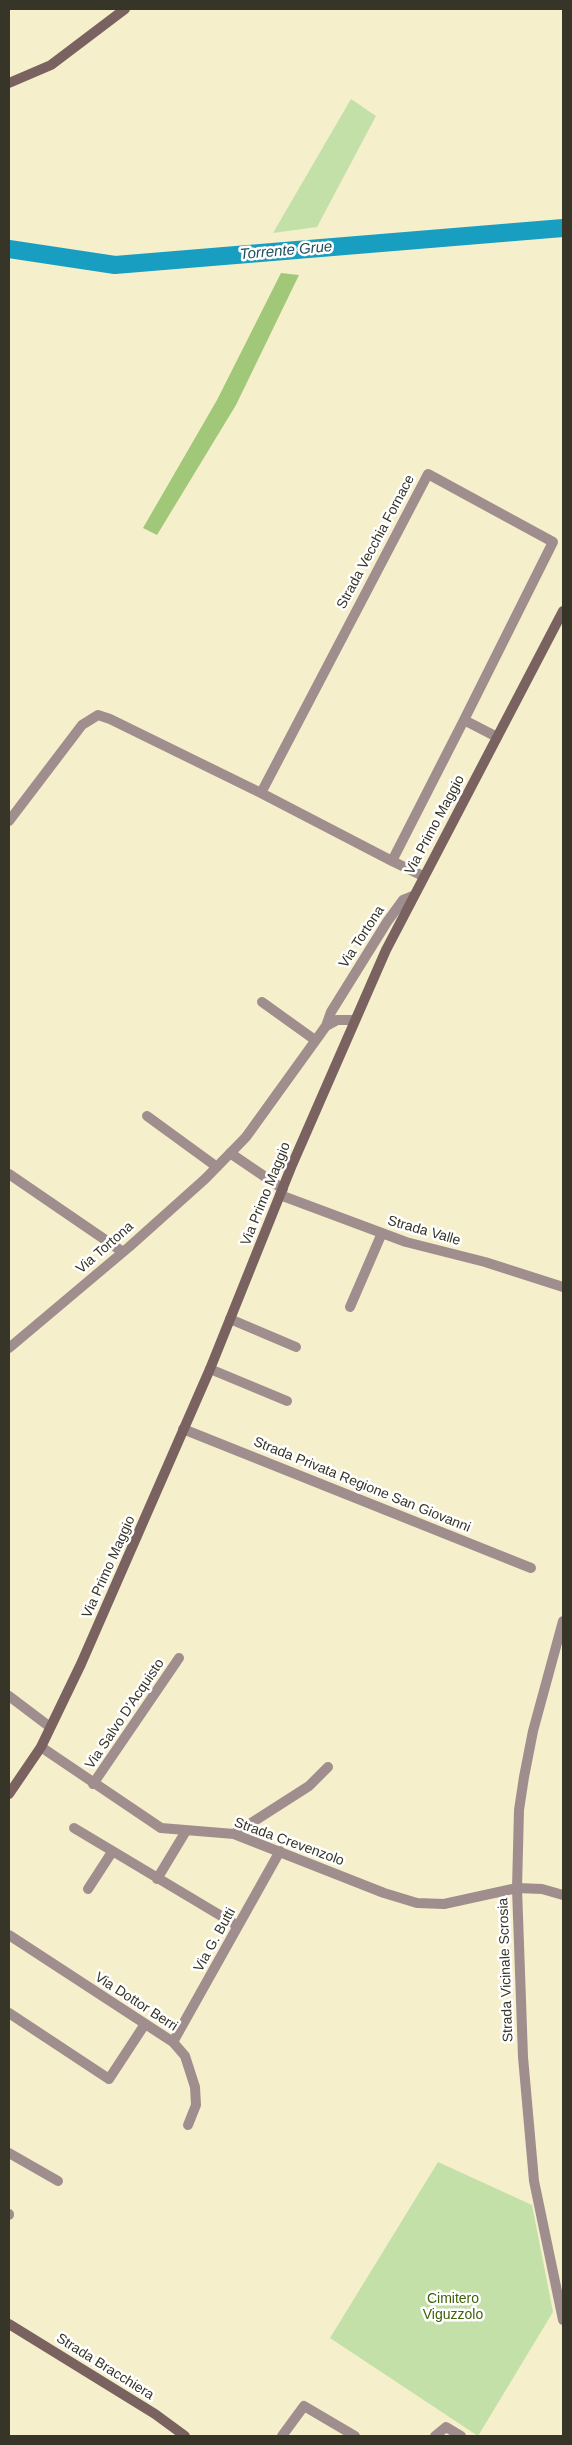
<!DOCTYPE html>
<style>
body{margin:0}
#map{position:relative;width:572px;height:2445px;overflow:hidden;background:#f5efcb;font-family:Arial,sans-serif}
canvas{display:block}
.frame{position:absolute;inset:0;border:10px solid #373527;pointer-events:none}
</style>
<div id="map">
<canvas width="572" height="2445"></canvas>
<div class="frame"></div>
</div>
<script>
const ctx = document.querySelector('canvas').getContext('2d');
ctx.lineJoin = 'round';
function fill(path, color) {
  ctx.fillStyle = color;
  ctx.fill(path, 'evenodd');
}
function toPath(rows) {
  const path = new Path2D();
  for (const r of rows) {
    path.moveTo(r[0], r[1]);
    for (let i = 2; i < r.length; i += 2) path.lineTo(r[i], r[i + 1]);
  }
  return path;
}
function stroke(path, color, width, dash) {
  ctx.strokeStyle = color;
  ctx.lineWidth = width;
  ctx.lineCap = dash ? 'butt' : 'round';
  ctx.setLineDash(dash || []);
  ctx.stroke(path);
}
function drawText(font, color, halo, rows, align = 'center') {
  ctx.font = font + ' Arial,sans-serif';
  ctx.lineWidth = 5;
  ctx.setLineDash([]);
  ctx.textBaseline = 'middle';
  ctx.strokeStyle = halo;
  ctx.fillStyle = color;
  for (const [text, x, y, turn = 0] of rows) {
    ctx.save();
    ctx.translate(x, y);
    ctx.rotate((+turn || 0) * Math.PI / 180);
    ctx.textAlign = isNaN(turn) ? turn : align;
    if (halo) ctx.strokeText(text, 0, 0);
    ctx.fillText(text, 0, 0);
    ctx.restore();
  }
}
fill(toPath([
 [351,99,376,116,317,227,273,233],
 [438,2162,532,2205,553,2312,478,2436,330,2338]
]), '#c3e0a8');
fill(toPath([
 [281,273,299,275,236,405,157,535,143,528,217,400]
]), '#a0c878');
stroke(toPath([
 [9,249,115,265,563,228]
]), '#189ec1', 18);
stroke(toPath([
 [464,720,392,861,261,793,428,474,553,542,464,720,497,737],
 [9,821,82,725,98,715,110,719,261,793],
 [392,861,423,876],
 [262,1002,315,1040],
 [326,1026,337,1020,354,1020],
 [147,1116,217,1167],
 [230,1153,283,1189],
 [9,1174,123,1252],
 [280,1195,406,1242,485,1262,563,1287],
 [350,1307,382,1233],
 [230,1319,296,1347],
 [9,1348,129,1247,205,1179,246,1137,326,1026,331,1012,387,922,403,900,413,896],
 [210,1369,287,1401],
 [183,1429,531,1568],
 [563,1621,533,1731,524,1777,519,1810,517,1888,523,2057,534,2181,563,2320],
 [9,1696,50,1727],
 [41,1747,161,1828,234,1834,384,1893,417,1903,444,1904,517,1888,542,1889,563,1895],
 [93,1784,179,1658],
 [74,1828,238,1926],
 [234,1834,309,1786,328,1767],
 [157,1879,186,1831],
 [88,1889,112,1852],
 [9,1935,173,2042,185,2056,195,2087,196,2105,188,2125],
 [9,2013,109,2079,145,2024],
 [173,2042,280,1851],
 [9,2153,58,2181],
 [9,2214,9,2215],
 [282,2436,304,2406,355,2436],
 [435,2436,446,2427,461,2436]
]), '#a08e8e', 10);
stroke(toPath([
 [9,83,51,65,125,9],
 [9,1794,41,1747,81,1664,210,1369,292,1165,386,950,563,611],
 [9,2324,155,2414,185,2436]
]), '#7a6261', 10);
drawText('14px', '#373527', '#fff', [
 ["Strada Vecchia Fornace",376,542,-62],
 ["Via Primo Maggio",435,825,-62],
 ["Via Tortona",362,937,-57],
 ["Via Primo Maggio",266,1194,-68],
 ["Strada Valle",424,1231,16],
 ["Via Tortona",105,1248,-41],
 ["Strada Privata Regione San Giovanni",362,1485,22],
 ["Via Primo Maggio",109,1567,-66],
 ["Via Salvo D'Acquisto",125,1714,-56],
 ["Strada Crevenzolo",289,1842,20],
 ["Via G. Butti",215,1940,-61],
 ["Strada Vicinale Scrosia",506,1970,-92],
 ["Via Dottor Berri",136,2002,33],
 ["Strada Bracchiera",105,2367,32]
]);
drawText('14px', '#3f610a', '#fff', [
 ["Cimitero",453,2299],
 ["Viguzzolo",453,2315]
]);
drawText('italic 15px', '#205160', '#fff', [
 ["Torrente Grue",286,251,-5]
]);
</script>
